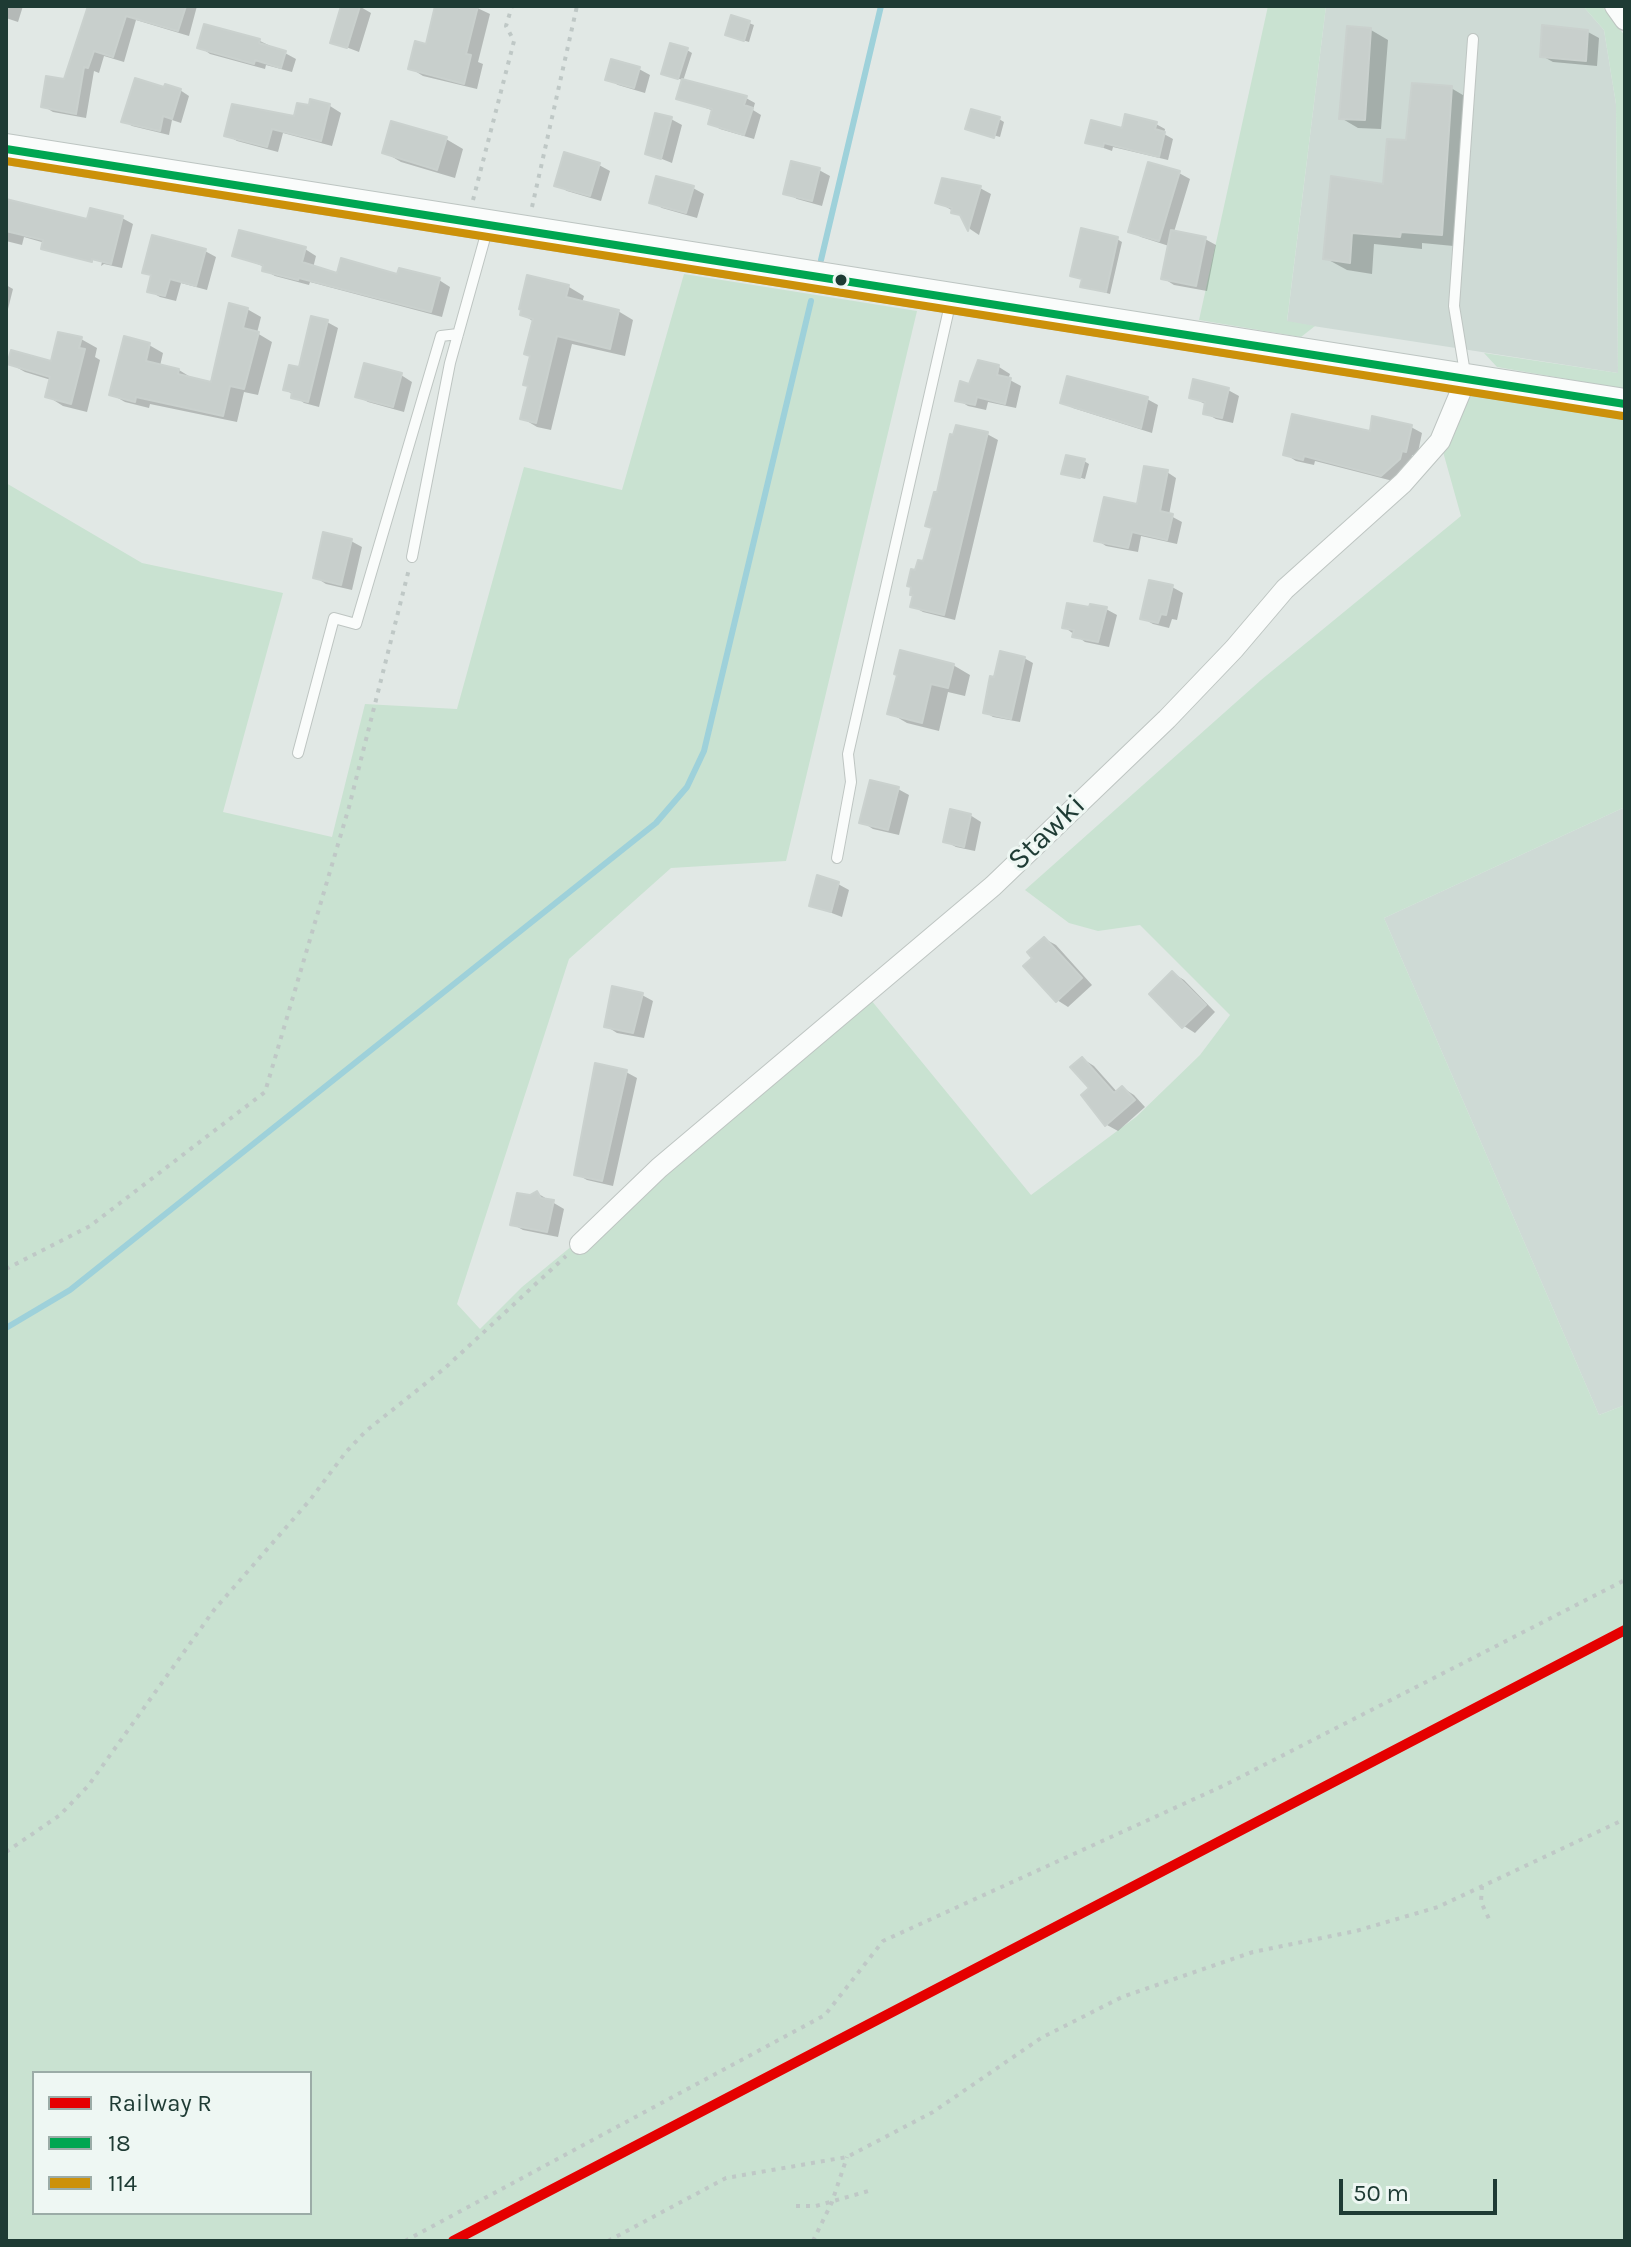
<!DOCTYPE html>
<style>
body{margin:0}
#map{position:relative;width:1631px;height:2247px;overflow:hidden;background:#e1e8e5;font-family:Karla,sans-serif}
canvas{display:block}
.frame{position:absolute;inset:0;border:8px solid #1e3b34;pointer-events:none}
.legend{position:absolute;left:32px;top:2071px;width:280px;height:144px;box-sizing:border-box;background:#eef7f3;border:2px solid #9baca7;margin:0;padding:10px 14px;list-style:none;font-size:24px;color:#1e3b34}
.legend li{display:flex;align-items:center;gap:16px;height:40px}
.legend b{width:40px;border:2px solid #9baca7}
.scale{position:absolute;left:1339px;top:2179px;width:158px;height:36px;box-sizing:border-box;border:4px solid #1e3b34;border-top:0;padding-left:10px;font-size:24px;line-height:28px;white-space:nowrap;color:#1e3b34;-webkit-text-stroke:6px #eef7f3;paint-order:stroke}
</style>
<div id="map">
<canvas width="1631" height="2247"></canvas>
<div class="frame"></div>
<ul class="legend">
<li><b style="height:10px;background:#e50000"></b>Railway R</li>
<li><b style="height:10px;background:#00a651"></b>18</li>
<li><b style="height:10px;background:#cc910a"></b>114</li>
</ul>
<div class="scale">50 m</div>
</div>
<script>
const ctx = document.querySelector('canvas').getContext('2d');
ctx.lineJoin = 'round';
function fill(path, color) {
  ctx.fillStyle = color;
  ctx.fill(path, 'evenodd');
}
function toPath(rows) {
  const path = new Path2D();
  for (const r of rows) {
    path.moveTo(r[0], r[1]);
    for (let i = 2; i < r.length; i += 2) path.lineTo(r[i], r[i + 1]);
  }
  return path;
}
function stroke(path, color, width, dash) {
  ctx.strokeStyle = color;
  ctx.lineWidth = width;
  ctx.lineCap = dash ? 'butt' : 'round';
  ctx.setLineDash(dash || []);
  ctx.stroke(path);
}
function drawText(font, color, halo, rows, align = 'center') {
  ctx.font = font + ' Karla,sans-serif';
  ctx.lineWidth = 6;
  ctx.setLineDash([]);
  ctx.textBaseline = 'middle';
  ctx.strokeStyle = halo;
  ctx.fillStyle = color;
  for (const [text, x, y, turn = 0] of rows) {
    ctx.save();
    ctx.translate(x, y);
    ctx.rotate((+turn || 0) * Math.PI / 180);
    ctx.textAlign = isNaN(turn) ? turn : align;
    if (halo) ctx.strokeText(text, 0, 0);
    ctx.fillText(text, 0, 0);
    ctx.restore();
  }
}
fill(toPath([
 [1326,6,1583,6,1604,30,1616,104,1618,373,1287,322],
 [1625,807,1625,1405,1599,1415,1384,918]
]), '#cedad5');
fill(toPath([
 [1268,6,1326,6,1287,321,1315,326,1301,337,1199,320],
 [1583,6,1602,6,1625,36,1625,389,1497,367,1484,353,1618,373,1616,104,1604,30],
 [684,274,917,311,786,861,671,868,569,959,457,1304,480,1329,522,1287,871,1000,1031,1195,1136,1117,1200,1055,1230,1015,1140,925,1098,931,1069,923,1025,890,1261,680,1461,516,1440,441,1466,379,1625,404,1625,807,1384,918,1599,1415,1625,1405,1625,2241,6,2241,6,483,142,563,283,593,223,812,332,837,365,704,457,709,524,467,622,490],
 [34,2073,310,2073,310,2213,34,2213]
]), '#c9e2d1');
fill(toPath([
 [6,6,23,6,18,22,6,18],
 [88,6,197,6,189,36,136,20,124,62,104,56,99,73,94,71,86,118,53,112,43,106,65,81],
 [343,6,359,6,371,13,359,52,333,42],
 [436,6,473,6,490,14,478,62,483,64,477,89,423,76,410,68,428,46],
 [749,23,754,25,749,42,732,37],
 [205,26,260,41,285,53,296,59,292,72,266,65,265,69,210,54,200,47],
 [1371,30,1388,40,1381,129,1358,128,1341,118],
 [1588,32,1599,38,1597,66,1553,62,1542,56],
 [687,50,692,53,683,81,746,98,755,103,753,110,761,115,754,139,720,129,710,123,714,111,678,98,683,80,668,76],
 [639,69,650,75,645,93,618,85,607,79],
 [1451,88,1473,101,1464,247,1422,243,1422,249,1374,244,1372,274,1347,270,1325,258,1385,186,1408,143],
 [165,89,180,90,189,96,181,123,172,120,169,135,132,126,124,121],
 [312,102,330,106,341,113,332,146,283,133,278,152,237,141,226,135,295,118,310,108],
 [671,119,682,125,672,163,647,153],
 [999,119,1004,122,1000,137,969,128],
 [393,123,446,139,463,149,455,178,401,162,384,152],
 [1156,124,1165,129,1164,134,1173,139,1168,160,1113,147,1112,151,1087,142,1123,130],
 [599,165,610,171,601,201,567,191,556,185],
 [819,170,830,176,822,206,797,199,786,193],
 [1179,173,1190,179,1174,232,1205,239,1216,245,1207,291,1174,285,1163,278,1169,246,1141,237,1130,231],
 [693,188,704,194,697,218,662,208,651,202],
 [980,188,991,194,979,235,970,229,963,217,938,202],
 [6,201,89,222,122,218,133,224,122,268,104,264,101,266,102,262,53,250,53,253,44,248,45,243,24,237,22,245,6,241],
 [1117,239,1122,242,1110,294,1083,286,1084,279,1073,275],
 [305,249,316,256,313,268,339,275,439,280,450,287,442,317,310,282,309,285,275,276,264,270,265,267,234,255],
 [205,251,216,257,207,290,181,283,176,301,160,297,149,291,153,276,145,272],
 [528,277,569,287,584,296,582,303,618,311,633,320,625,356,572,344,551,430,537,427,522,418,530,386,534,322,522,314],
 [6,285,13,289,6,317],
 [247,309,261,317,257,333,272,342,258,395,244,392,237,422,150,404,149,408,125,402,111,394,149,345,163,353,160,366,179,370,192,378,213,384],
 [327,322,338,328,319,407,304,403,285,389,300,370],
 [81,339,97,348,95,357,100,360,87,412,63,406,47,396,51,380,25,372,9,363,52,363],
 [979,362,999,367,1010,374,1008,379,1021,386,1016,408,988,402,986,410,968,406,958,400,970,386],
 [401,375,412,382,404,412,368,402,357,396],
 [1228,390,1239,396,1233,423,1216,419,1205,413,1207,405,1191,397],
 [1147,399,1158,405,1152,433,1073,408,1062,402],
 [1411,427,1422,433,1417,457,1412,455,1411,465,1393,481,1315,461,1314,465,1296,461,1285,454],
 [987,434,998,440,955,620,923,612,912,606,934,528],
 [1084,461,1089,464,1085,479,1064,473],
 [1167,472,1176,478,1169,515,1182,522,1177,544,1141,536,1138,552,1106,546,1097,540,1139,506],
 [351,541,362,547,352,590,326,584,315,577],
 [1172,587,1183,593,1177,620,1172,619,1169,628,1153,624,1142,618],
 [1106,609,1117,615,1109,647,1085,642,1064,627],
 [1024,658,1033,663,1020,722,993,717,985,712,996,679],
 [953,665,970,675,965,696,948,692,939,731,907,723,890,713],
 [898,789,909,795,899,835,873,829,862,822],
 [970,815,981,822,975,851,956,847,945,841],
 [838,884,849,890,842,917,811,905],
 [1045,939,1056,945,1092,985,1068,1007,1057,1000,1035,958],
 [1173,973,1184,980,1215,1012,1195,1033,1184,1026],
 [642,995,653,1001,644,1038,617,1033,606,1026],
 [1083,1059,1094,1066,1118,1093,1123,1088,1134,1095,1145,1107,1118,1131,1107,1125,1084,1095,1092,1089],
 [626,1072,637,1078,613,1186,587,1180,576,1174],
 [537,1193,564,1209,558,1237,523,1230,512,1224]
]), '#0003');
stroke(toPath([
 [821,260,881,6],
 [6,1328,70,1290,656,823,687,787,704,751,811,301]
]), '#9ed1da', 6);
const building = toPath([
 [88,6,186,6,178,31,126,16,113,57,94,51,88,68,84,67,76,114,41,107,46,76,64,79,88,6],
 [341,6,360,6,347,48,330,43,341,6],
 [435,6,478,6,466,54,471,55,464,84,408,69,415,41,426,44,435,6],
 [731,15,750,21,744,41,725,35,731,15],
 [204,24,260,39,259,43,286,51,281,68,255,60,254,64,197,48,204,24],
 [1542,25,1588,30,1586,61,1540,57,1542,25],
 [1347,26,1371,28,1365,120,1339,119,1347,26],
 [670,43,688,48,678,79,661,74,670,43],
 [611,59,640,67,634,88,605,80,611,59],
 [135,78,164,87,165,84,181,89,172,119,163,116,160,131,121,122,135,78],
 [682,79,747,96,744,105,753,108,744,135,708,124,712,109,676,99,682,79],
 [1412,83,1452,86,1442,235,1401,232,1400,237,1352,233,1350,263,1323,259,1331,176,1383,184,1387,139,1406,140,1412,83],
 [310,99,330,104,321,141,272,129,267,147,224,136,232,104,294,116,297,103,309,105,310,99],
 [971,109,1000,117,994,138,965,129,971,109],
 [655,113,672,117,661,159,645,154,655,113],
 [1125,114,1157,122,1155,129,1165,132,1159,157,1104,143,1103,147,1085,143,1091,120,1122,128,1125,114],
 [391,121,447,137,437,170,382,153,391,121],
 [564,152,600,163,590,196,554,186,564,152],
 [791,161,820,168,812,201,783,194,791,161],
 [1148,162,1180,171,1159,241,1128,232,1148,162],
 [656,176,694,186,686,213,649,203,656,176],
 [942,178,981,186,968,231,960,215,951,213,952,208,935,203,942,178],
 [6,199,87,219,90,208,123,216,111,264,92,259,92,262,41,249,43,240,6,231,6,199],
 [1081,228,1118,237,1106,292,1080,287,1082,279,1070,276,1081,228],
 [239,230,306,247,302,262,337,273,341,258,397,274,399,268,440,278,431,312,299,278,298,280,262,271,263,265,232,256,239,230],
 [1171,230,1206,237,1196,286,1161,279,1171,230],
 [152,235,206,249,196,286,170,279,165,296,147,292,151,275,142,273,152,235],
 [527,275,569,285,566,297,619,310,610,349,557,336,536,423,520,419,528,386,523,385,530,356,524,354,533,319,520,315,521,310,519,309,527,275],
 [229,303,248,308,243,328,259,332,244,389,230,386,223,416,136,397,135,402,109,395,124,336,150,343,146,361,179,369,178,374,211,382,229,303],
 [311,316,328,320,308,402,291,398,292,392,283,390,289,365,299,367,311,316],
 [58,332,82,337,79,348,85,349,71,404,45,397,50,377,7,364,11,350,51,361,58,332],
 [978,360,999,365,997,375,1011,378,1005,404,977,397,975,405,955,401,960,381,969,384,978,360],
 [364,363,402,373,393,407,355,397,364,363],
 [1067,376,1148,397,1141,428,1060,403,1067,376],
 [1193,379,1229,388,1222,418,1203,414,1205,402,1189,398,1193,379],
 [1292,414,1370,431,1372,416,1412,425,1406,452,1402,451,1400,459,1381,476,1304,456,1303,460,1283,455,1292,414],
 [956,425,988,432,944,615,910,607,913,595,910,595,911,587,907,586,911,569,915,570,918,560,923,561,932,528,925,526,934,492,937,492,950,434,953,435,956,425],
 [1066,455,1085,459,1080,478,1061,474,1066,455],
 [1144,466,1168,470,1160,511,1173,514,1167,540,1132,532,1128,548,1094,541,1104,497,1137,504,1144,466],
 [323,532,352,539,341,585,313,578,323,532],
 [1149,580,1173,585,1166,615,1161,614,1158,623,1140,619,1149,580],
 [1067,603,1089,607,1090,604,1107,607,1098,642,1072,637,1074,630,1062,628,1067,603],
 [900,650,954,664,948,688,931,684,922,723,887,714,897,675,894,674,900,650],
 [1000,651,1025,657,1011,719,983,713,990,676,994,677,1000,651],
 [870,780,899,787,888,830,859,823,870,780],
 [950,809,971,814,964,847,943,842,950,809],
 [817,875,839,882,831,912,809,906,817,875],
 [1044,937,1082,978,1056,1002,1023,966,1032,958,1027,952,1044,937],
 [1172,971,1206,1005,1182,1028,1149,994,1172,971],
 [612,986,643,993,633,1033,604,1027,612,986],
 [1082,1057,1114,1093,1122,1086,1135,1100,1105,1126,1081,1095,1089,1088,1070,1067,1082,1057],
 [595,1063,627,1070,602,1181,574,1175,595,1063],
 [537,1191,541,1198,554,1200,547,1232,510,1225,517,1193,530,1195,537,1191]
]);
fill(building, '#c8cfcc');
stroke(building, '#cad1ce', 2);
const lane = toPath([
 [1465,373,1454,306,1473,39],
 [412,557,450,363,488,227],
 [298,753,334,618,356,624,441,336,458,334],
 [837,858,851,782,848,754,951,300]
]);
const street = toPath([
 [1615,6,1625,20],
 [580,1244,659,1168,993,886,1167,719,1234,649,1285,589,1403,483,1440,441,1466,379]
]);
const secondary = toPath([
 [6,149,1625,404]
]);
stroke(lane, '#bec5c2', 12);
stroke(street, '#bec5c2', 22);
stroke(secondary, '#bdc5c2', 32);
stroke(toPath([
 [473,200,514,41,506,26,512,6],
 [532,207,577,6],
 [6,1269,90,1226,265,1092,349,807,409,569],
 [6,1852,60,1815,88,1786,214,1610,310,1500,346,1452,366,1431,445,1368,566,1256],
 [1482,1886,1481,1902,1490,1921],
 [796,2206,816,2206,872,2190],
 [405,2241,825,2015,883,1941,1225,1785,1625,1580],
 [608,2241,726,2178,847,2157,933,2112,1041,2038,1122,1997,1253,1952,1356,1931,1438,1907,1625,1819],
 [813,2241,832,2202,847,2157]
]), '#bfc8c6', 4, [4, 6]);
stroke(lane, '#fafcfb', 10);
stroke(street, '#fafcfb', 20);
stroke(secondary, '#fafcfb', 30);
stroke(toPath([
 [6,149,1625,404]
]), '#00a651', 8);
stroke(toPath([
 [6,161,1623,416]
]), '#cc910a', 8);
stroke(toPath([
 [453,2241,1625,1630]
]), '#e50000', 10);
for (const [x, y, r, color] of [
 [841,280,7,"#1e3b34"]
]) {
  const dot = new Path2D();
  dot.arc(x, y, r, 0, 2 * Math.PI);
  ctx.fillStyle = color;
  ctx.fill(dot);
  stroke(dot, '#eef7f3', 3);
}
drawText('30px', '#1e3b34', '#eef7f3', [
 ["Stawki",1047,833,-44]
]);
</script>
